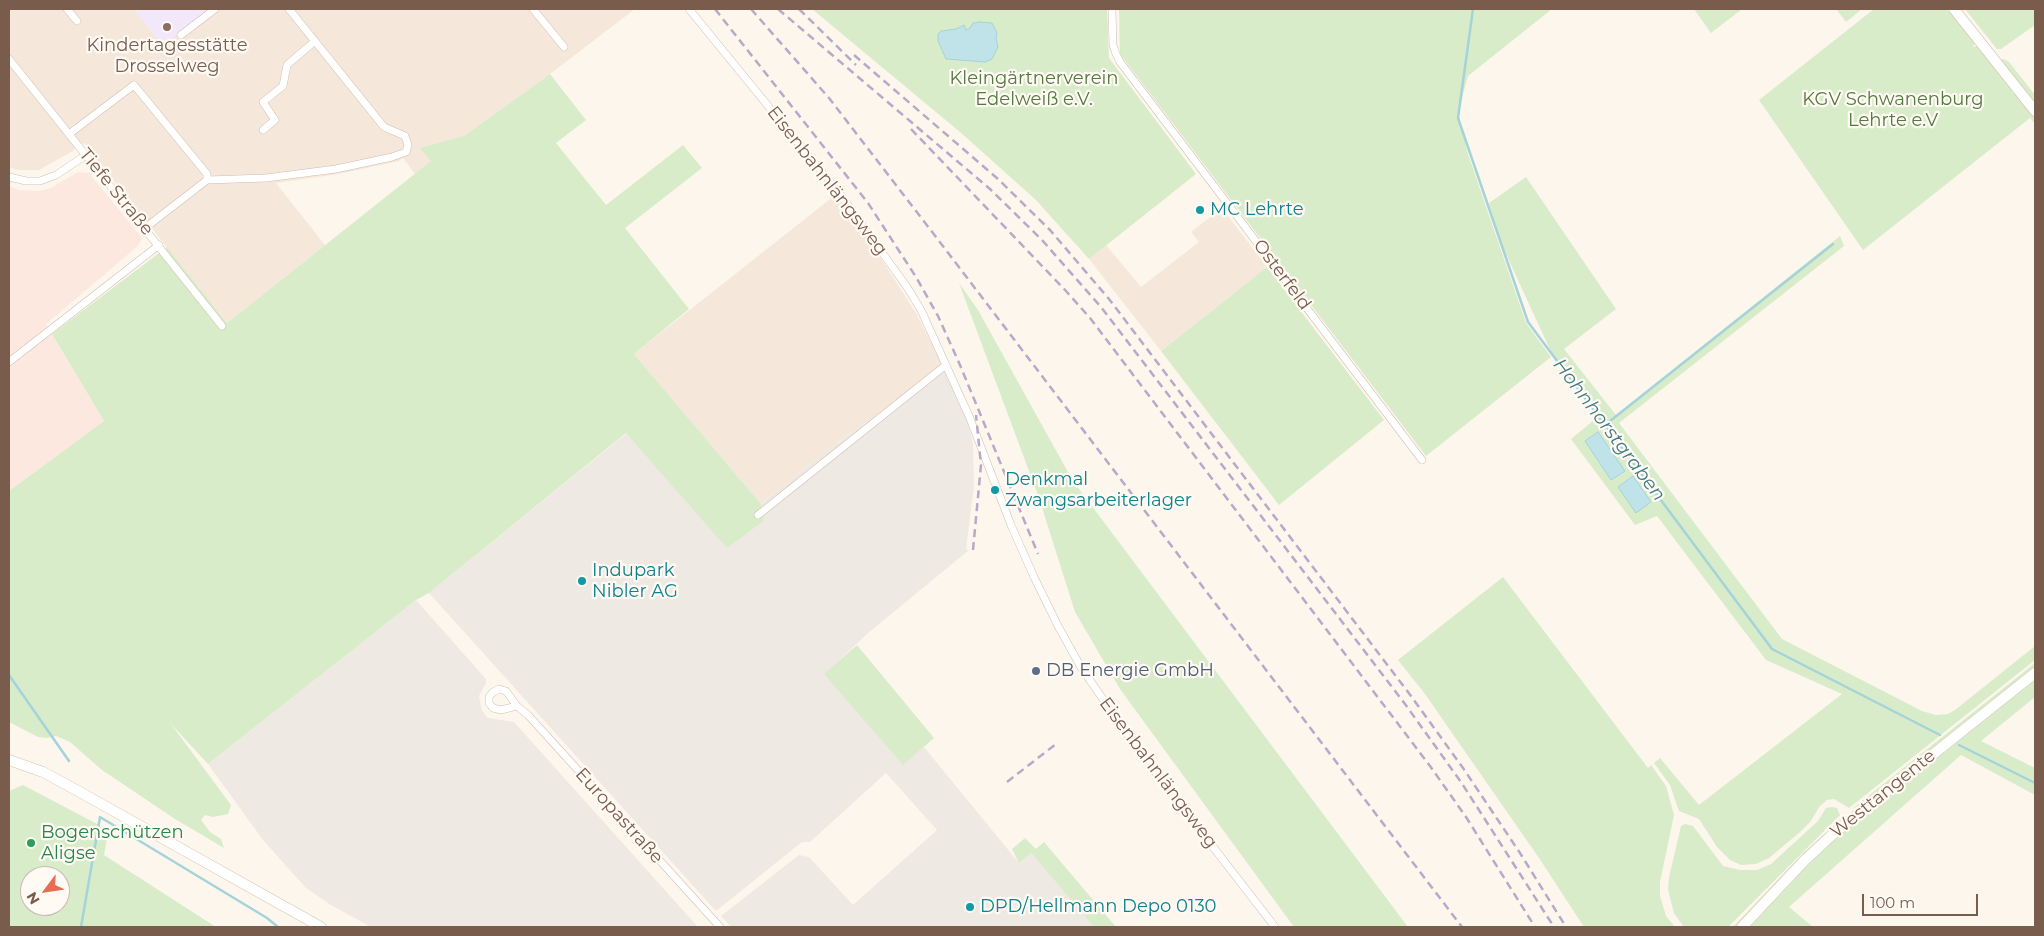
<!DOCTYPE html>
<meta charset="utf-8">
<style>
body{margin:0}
#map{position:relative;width:2044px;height:936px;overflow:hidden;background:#fdf6ec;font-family:Montserrat,sans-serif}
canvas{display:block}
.frame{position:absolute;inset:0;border:10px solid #7a5c4d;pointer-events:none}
.north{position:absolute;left:20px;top:866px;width:50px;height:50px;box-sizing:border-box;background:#fffaf3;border:1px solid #cabbb1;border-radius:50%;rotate:239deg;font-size:14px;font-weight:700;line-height:20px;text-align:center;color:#7a5c4d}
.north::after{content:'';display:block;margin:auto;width:18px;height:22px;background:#e76f51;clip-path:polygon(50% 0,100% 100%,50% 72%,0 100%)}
.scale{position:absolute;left:1862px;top:894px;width:116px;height:22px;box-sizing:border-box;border:2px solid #7a5c4d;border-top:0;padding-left:6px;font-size:15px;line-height:18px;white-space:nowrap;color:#7a5c4d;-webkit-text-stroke:4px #fffaf3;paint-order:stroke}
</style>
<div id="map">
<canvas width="2044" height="936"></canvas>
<div class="frame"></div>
<div class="north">N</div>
<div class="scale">100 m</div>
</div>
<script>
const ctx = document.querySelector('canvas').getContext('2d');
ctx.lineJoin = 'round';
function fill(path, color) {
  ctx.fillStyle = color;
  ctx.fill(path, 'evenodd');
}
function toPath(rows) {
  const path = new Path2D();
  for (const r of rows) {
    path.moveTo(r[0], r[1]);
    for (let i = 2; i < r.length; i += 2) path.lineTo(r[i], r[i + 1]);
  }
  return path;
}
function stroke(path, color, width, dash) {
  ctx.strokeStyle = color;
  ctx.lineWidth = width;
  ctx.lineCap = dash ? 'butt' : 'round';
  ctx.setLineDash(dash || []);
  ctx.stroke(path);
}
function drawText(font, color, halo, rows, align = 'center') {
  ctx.font = font + ' Montserrat,sans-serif';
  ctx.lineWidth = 4.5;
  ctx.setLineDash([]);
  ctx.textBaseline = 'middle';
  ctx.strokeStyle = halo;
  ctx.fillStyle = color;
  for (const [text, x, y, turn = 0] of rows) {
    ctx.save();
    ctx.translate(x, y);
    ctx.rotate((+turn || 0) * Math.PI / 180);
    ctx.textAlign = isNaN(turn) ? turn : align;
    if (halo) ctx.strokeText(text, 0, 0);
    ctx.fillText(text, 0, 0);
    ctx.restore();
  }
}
fill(toPath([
 [9,9,635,9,550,74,464,136,415,174,403,158,399,161,339,174,276,183,325,245,227,323,84,143,71,152,39,170,17,170,9,167],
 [834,196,864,232,916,313,942,364,916,387,823,453,761,504,634,354],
 [1222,208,1267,267,1161,351,1089,259,1106,245,1141,287,1199,242,1191,232]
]), '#f5e8da');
fill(toPath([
 [78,172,89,173,142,238,138,246,46,324,104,421,9,491,9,186,19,190,39,191,51,188]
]), '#fde8e0');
fill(toPath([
 [945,370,967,420,973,443,974,486,966,549,969,550,867,634,825,674,903,764,924,747,1019,863,1031,853,1094,927,731,927,721,916,799,855,809,857,853,905,937,830,886,773,810,842,802,842,716,911,429,593,627,433,728,547,764,521,761,504,823,453,917,387],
 [416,600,486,679,486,683,479,696,482,711,488,718,514,722,698,927,371,927,331,905,306,888,263,840,208,764]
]), '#efe9e4');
fill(toPath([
 [133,9,209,9,163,46]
]), '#f3e8fa');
fill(toPath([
 [812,9,1107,9,1109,58,1196,174,1089,259,1036,200,960,132],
 [1119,9,1552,9,1468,76,1458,112,1468,154,1526,323,1551,357,1426,456,1120,54],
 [1694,9,1742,9,1711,33],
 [1836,9,1862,9,1846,22],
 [1874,9,1949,9,1976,43,1973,46,1974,47,1978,45,2014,90,2011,93,2015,92,2035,117,2035,124,2030,118,1863,250,1759,100],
 [1965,9,2035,9,2035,25,2001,49,1997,49],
 [2004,59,2009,62,2035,95,2035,106,2000,60],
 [550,74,586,120,556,143,606,205,683,145,702,168,625,228,689,309,634,354,761,504,764,521,727,548,626,433,429,593,416,600,208,764,171,724,231,805,228,814,213,817,205,815,201,820,210,832,221,839,224,848,175,819,102,770,70,742,56,736,47,738,38,737,9,722,9,491,104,421,52,334,167,247,227,323,431,161,420,148,464,136],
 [1526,177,1616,309,1564,349,1616,415,1840,236,1844,246,1619,423,1782,639,1922,711,1936,715,1948,714,1955,710,2035,646,2035,660,1849,808,1834,799,1827,800,1819,807,1811,821,1799,833,1769,858,1756,864,1741,865,1730,860,1717,847,1699,819,1679,811,1670,785,1654,763,1660,758,1699,805,1842,694,1766,660,1657,516,1635,525,1571,439,1599,416,1552,354,1500,241,1489,203],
 [1267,267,1384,420,1279,505,1161,351],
 [959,283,978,310,1073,481,1408,927,1294,927,1120,689,1075,612,1039,498],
 [1503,577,1648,768,1651,765,1666,786,1674,815,1660,882,1660,896,1666,916,1675,927,1584,927,1539,858,1425,694,1398,660],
 [857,645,934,738,903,765,824,674],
 [2035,663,2035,667,1863,804,1852,809],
 [2035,678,2035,697,1981,741,2035,768,2035,795,1961,755,1789,907,1813,927,1748,927,1827,844],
 [23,785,97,824,108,834,104,855,216,927,9,927,9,791],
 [30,876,60,876,60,906,30,906],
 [1832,807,1837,808,1840,815,1728,927,1684,927,1681,923,1674,913,1668,890,1669,877,1681,826,1685,824,1693,826,1723,866,1740,870,1757,870,1771,864,1818,821,1826,808],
 [1841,819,1837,825,1791,868,1736,927,1733,927,1803,853],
 [1025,838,1036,849,1044,842,1116,927,1094,927,1031,853,1019,863,1012,849]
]), '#d8ecc9');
const water = toPath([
 [980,22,992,23,997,33,996,38,998,47,992,59,985,62,946,59,938,41,938,34,941,31,956,29,964,25,966,30,970,28,973,23,980,22],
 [1598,432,1625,471,1611,480,1585,441,1598,432],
 [1633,476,1651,502,1636,513,1618,487,1633,476]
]);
fill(water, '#bfe3e8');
stroke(water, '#a5d3da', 1);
stroke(toPath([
 [1473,9,1458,118,1528,322,1772,649,1940,735],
 [1605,425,1833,244],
 [9,675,69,761],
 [1959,745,2035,783],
 [81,927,100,817,267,918,278,927]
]), '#a5d3da', 2.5);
const minor = toPath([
 [67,9,77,21],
 [533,9,564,47],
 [689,9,840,194,907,287,921,310,969,416,1011,525,1034,577,1058,626,1082,669,1142,755,1275,927],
 [1112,9,1113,45,1116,54,1120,62,1422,460],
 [181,35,215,9],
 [9,59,222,326],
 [263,130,275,120,263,102,283,86,287,65,315,41],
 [69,134,134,85,207,174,207,180],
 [9,177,26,181,40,181,56,175,86,155],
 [145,228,207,180,266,178,336,169,392,157,406,152,408,145,405,136,384,127,289,9],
 [9,362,159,245],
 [758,515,946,365],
 [517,706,501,710,493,708,489,703,489,697,493,692,499,689,506,691,517,706,528,715,720,927]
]);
const secondary = toPath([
 [1954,9,2035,111],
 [9,760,43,772,78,791,321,927],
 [1742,927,1804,861,1833,834,2035,673]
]);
stroke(minor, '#d1beb0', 8);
stroke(secondary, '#d6c0b0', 11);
stroke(minor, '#fff', 7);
stroke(secondary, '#fff', 10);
stroke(toPath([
 [715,9,868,203,916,277,938,316,960,365,1038,554],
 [751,9,829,98,936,237,1462,927],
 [778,9,990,189,1042,240,1101,307,1405,704,1461,782,1554,927],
 [799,9,856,65],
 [854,55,998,179,1050,230,1109,299,1411,696,1463,768,1520,853,1566,927],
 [911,129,1066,291,1090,318,1430,766,1466,817,1535,927],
 [973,550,981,465,976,415],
 [1007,782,1056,744]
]), '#b9a8c9', 2.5, [8, 5]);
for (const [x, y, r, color] of [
 [167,27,5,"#8d6e63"],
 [1200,210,5,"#0f9aa8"],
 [995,490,5,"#0f9aa8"],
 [582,581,5,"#0f9aa8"],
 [1036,671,5,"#5c6f8a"],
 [31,843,5,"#2e9e5b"],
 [970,907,5,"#0f9aa8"]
]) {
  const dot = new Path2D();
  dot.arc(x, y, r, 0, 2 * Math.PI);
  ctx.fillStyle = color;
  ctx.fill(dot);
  stroke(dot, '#fffaf3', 2);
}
drawText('18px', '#785e54', '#fffaf3', [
 ["Kindertagesstätte",167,46],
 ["Drosselweg",167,67]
]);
drawText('18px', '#537a41', '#fffaf3', [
 ["Kleingärtnerverein",1034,79],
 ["Edelweiß e.V.",1034,100],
 ["KGV Schwanenburg",1893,100],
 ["Lehrte e.V",1893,121]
]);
drawText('18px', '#7a5c4d', '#fffaf3', [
 ["Eisenbahnlängsweg",827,181,52],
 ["Tiefe Straße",116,192,51],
 ["Osterfeld",1282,275,53],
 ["Eisenbahnlängsweg",1158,773,53],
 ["Westtangente",1883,794,-39],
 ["Europastraße",619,816,48]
]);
drawText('18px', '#0d838f', '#fffaf3', [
 ["MC Lehrte",1210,210],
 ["Denkmal",1005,480],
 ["Zwangsarbeiterlager",1005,501],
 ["Indupark",592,571],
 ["Nibler AG",592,592],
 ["DPD/Hellmann Depo 0130",980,907]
], 'left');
drawText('18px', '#4e5e75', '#fffaf3', [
 ["DB Energie GmbH",1046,671]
], 'left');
drawText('18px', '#27864d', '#fffaf3', [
 ["Bogenschützen",41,833],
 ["Aligse",41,854]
], 'left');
drawText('italic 19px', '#437c86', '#fffaf3', [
 ["Hohnhorstgraben",1609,430,53]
]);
</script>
